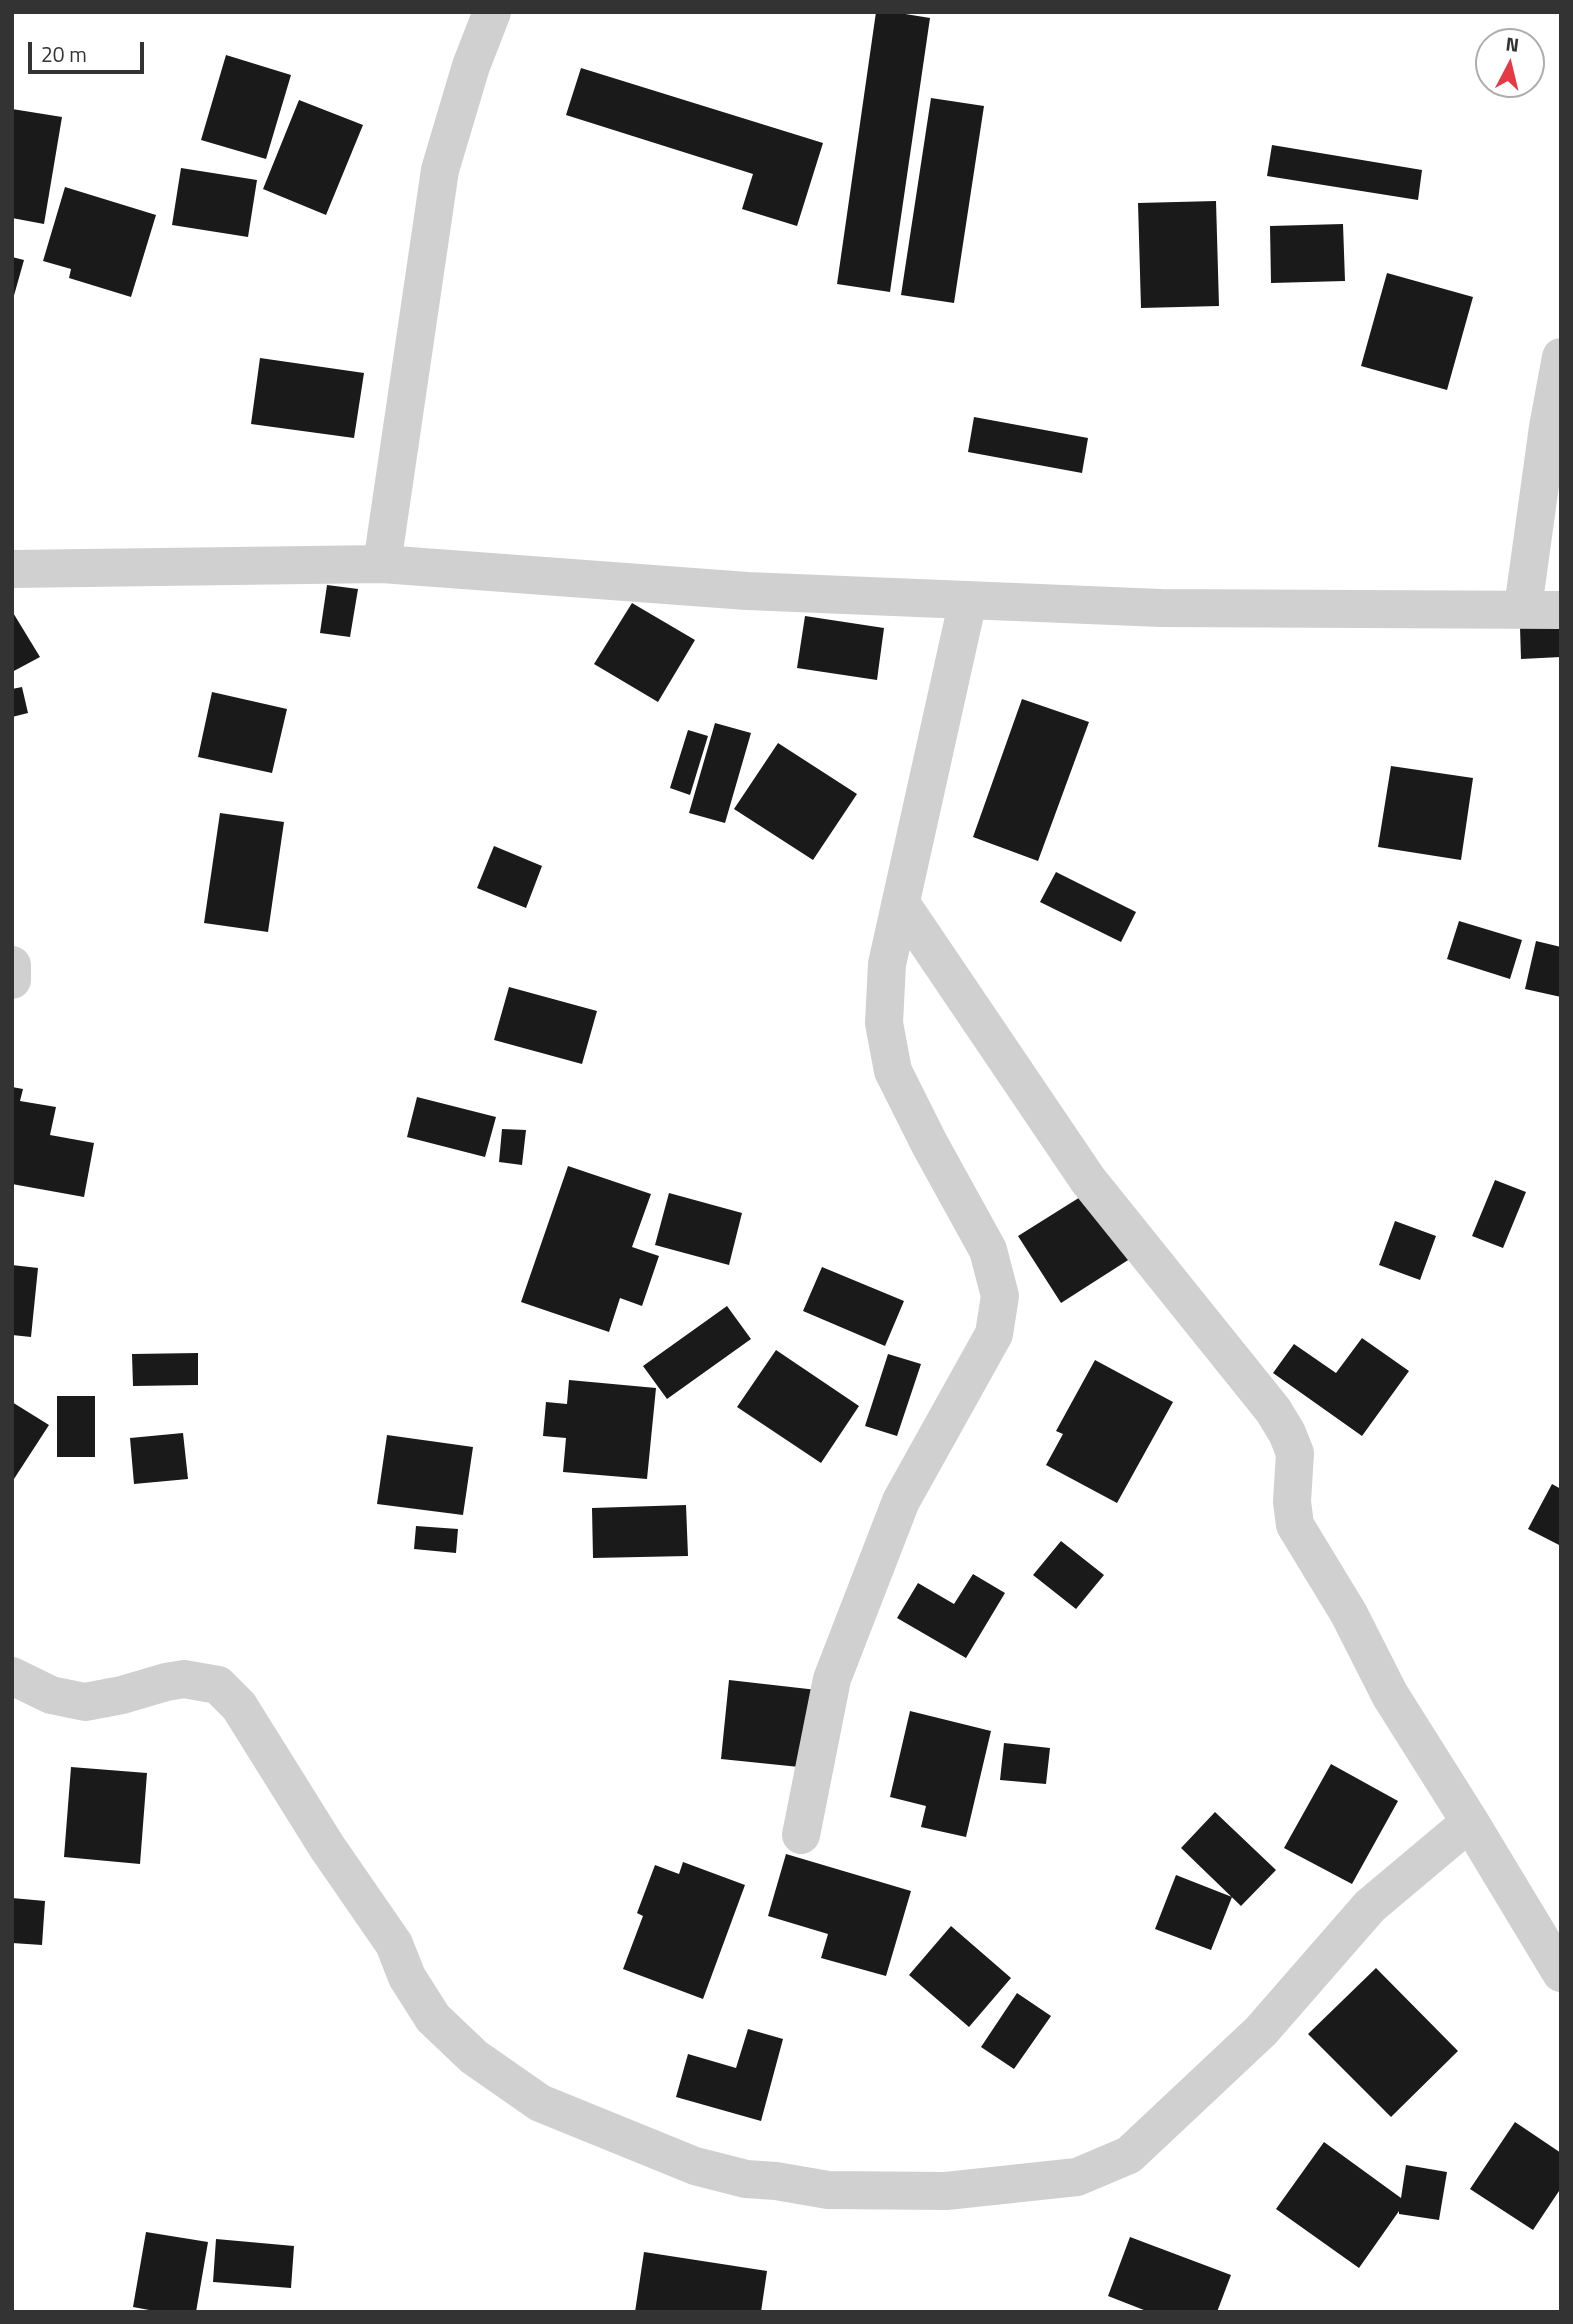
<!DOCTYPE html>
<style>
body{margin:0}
#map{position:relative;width:1573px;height:2324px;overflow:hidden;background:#fff;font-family:"Titillium Web",sans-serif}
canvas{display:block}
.frame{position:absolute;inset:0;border:14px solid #333;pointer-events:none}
.north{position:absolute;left:1475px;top:28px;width:70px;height:70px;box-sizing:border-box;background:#fff;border:2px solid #adadad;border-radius:50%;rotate:7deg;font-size:19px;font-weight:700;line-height:28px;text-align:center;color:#333}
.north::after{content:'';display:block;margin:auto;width:24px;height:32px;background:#e63946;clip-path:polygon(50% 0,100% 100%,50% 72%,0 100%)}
.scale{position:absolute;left:28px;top:42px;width:116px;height:32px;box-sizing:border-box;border:4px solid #333;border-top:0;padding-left:9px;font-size:21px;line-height:24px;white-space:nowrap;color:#333;-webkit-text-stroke:5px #fff;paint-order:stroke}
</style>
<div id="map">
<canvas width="1573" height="2324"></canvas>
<div class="frame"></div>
<div class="north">N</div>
<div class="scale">20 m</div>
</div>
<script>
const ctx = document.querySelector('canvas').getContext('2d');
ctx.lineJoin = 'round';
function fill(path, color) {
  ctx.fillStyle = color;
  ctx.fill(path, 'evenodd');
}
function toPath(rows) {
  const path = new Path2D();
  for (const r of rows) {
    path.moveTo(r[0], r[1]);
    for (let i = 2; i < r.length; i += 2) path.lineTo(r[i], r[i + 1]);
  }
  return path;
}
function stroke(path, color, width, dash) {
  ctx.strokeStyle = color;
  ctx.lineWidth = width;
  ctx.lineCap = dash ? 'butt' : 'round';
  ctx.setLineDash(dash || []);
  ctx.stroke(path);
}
fill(toPath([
 [876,12,893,12,930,18,890,292,837,284],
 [226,55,291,75,266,159,201,140],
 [581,68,823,143,797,226,742,209,753,174,566,115],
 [931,98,984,106,954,303,901,295],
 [299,100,363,125,326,215,263,189],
 [12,109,62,117,44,224,12,218],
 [1272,145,1422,170,1418,200,1267,176],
 [181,168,257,180,248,237,172,225],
 [65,187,156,215,131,297,69,278,71,269,43,261],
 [1216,201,1219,306,1141,308,1138,203],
 [1343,224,1345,281,1271,283,1270,226],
 [12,257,24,260,13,299,12,299],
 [1387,273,1473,297,1447,390,1361,366],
 [260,358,364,373,354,438,251,424],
 [974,417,1088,438,1082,473,968,452],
 [327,585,358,589,350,637,320,633],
 [632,603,695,640,658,702,594,664],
 [12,611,40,657,12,672],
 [805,616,884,628,877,680,797,668],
 [1561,626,1561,657,1521,659,1520,627],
 [22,687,28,713,12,717,12,689],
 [212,692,287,709,272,773,198,757],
 [1022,699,1089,722,1038,861,973,837],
 [715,723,751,733,725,823,689,813],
 [688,730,708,736,690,795,670,788],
 [778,743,857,794,813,860,734,809],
 [1391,766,1473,778,1461,860,1378,847],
 [220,813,284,822,268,932,204,923],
 [494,846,542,866,526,908,477,888],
 [1056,872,1136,912,1121,942,1040,902],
 [1459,921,1522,940,1510,979,1447,959],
 [1536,941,1561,947,1561,997,1525,989],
 [509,987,597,1011,582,1064,494,1040],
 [12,1087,23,1089,20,1101,56,1107,50,1135,94,1143,84,1197,12,1184],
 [417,1097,496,1117,485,1157,407,1137],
 [502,1129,526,1130,522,1165,499,1162],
 [568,1166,651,1194,632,1247,659,1256,642,1306,620,1298,609,1332,521,1302],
 [1495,1180,1526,1192,1503,1248,1472,1236],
 [1093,1189,1136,1255,1061,1303,1018,1236],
 [669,1193,742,1213,729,1265,655,1245],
 [1395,1221,1436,1236,1420,1280,1379,1265],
 [12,1265,38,1268,31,1337,12,1335],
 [822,1267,904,1301,885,1346,803,1311],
 [727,1306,751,1339,667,1399,643,1366],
 [1362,1338,1409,1371,1362,1436,1273,1373,1294,1344,1336,1373],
 [776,1350,859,1406,821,1463,737,1407],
 [198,1353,198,1385,133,1386,132,1354],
 [888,1354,921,1364,897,1436,865,1426],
 [1095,1360,1173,1402,1117,1503,1046,1465,1063,1434,1056,1431],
 [569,1380,656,1388,647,1479,563,1472,566,1438,543,1436,546,1402,567,1404],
 [57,1396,95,1396,95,1457,57,1457],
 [12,1402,49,1425,12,1482],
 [183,1433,188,1479,134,1484,130,1438],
 [387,1435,473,1447,463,1515,377,1504],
 [1552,1484,1561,1489,1561,1546,1528,1529],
 [686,1505,688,1556,593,1558,592,1508],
 [416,1526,458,1529,456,1553,414,1549],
 [1061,1541,1104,1575,1076,1609,1033,1575],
 [973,1574,1005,1593,966,1658,897,1618,918,1583,954,1604],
 [729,1680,817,1690,809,1768,721,1759],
 [910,1711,991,1731,966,1837,921,1827,926,1806,890,1797],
 [1004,1743,1050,1748,1046,1784,1000,1780],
 [1331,1764,1398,1801,1352,1884,1284,1848],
 [71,1767,147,1773,140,1864,64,1857],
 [1215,1812,1276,1870,1241,1906,1181,1848],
 [786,1854,911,1891,886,1976,821,1958,828,1934,768,1916],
 [683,1862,745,1885,703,1999,623,1969,643,1916,637,1913,655,1865,679,1874],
 [1176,1875,1232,1897,1211,1950,1155,1929],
 [12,1898,45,1901,42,1945,12,1943],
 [951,1926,1011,1978,969,2027,909,1975],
 [1376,1968,1458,2051,1391,2117,1308,2034],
 [1017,1993,1051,2016,1014,2069,981,2047],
 [748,2029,783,2039,761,2121,676,2097,688,2054,736,2068],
 [1515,2122,1561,2153,1561,2188,1533,2230,1470,2189],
 [1324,2142,1401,2198,1406,2165,1447,2172,1439,2220,1399,2214,1399,2211,1359,2268,1276,2209],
 [146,2232,208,2242,196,2312,160,2312,133,2307],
 [1130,2237,1231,2275,1217,2312,1149,2312,1108,2296],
 [216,2239,294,2246,291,2288,213,2282],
 [644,2252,767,2271,761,2312,635,2312]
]), '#1a1a1a');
stroke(toPath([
 [382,564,440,170,471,66,492,12],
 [12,569,382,564,747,591,1161,608,1561,610],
 [1523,608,1548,427,1561,357],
 [902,905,1088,1180,1273,1410,1287,1433,1295,1453,1292,1502,1295,1525,1349,1614,1390,1695,1470,1822,1561,1973],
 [12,965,12,980],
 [12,1676,51,1695,85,1702,122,1695,166,1682,184,1679,218,1685,239,1706,327,1847,394,1944,407,1977,433,2018,474,2057,540,2103,695,2166,746,2179,776,2181,828,2190,946,2191,1077,2177,1129,2155,1261,2031,1370,1906,1470,1822],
 [801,1835,832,1679,901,1501,994,1334,1000,1296,988,1250,929,1143,893,1071,884,1023,887,964,968,600]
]), '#d0d0d0', 38);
</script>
